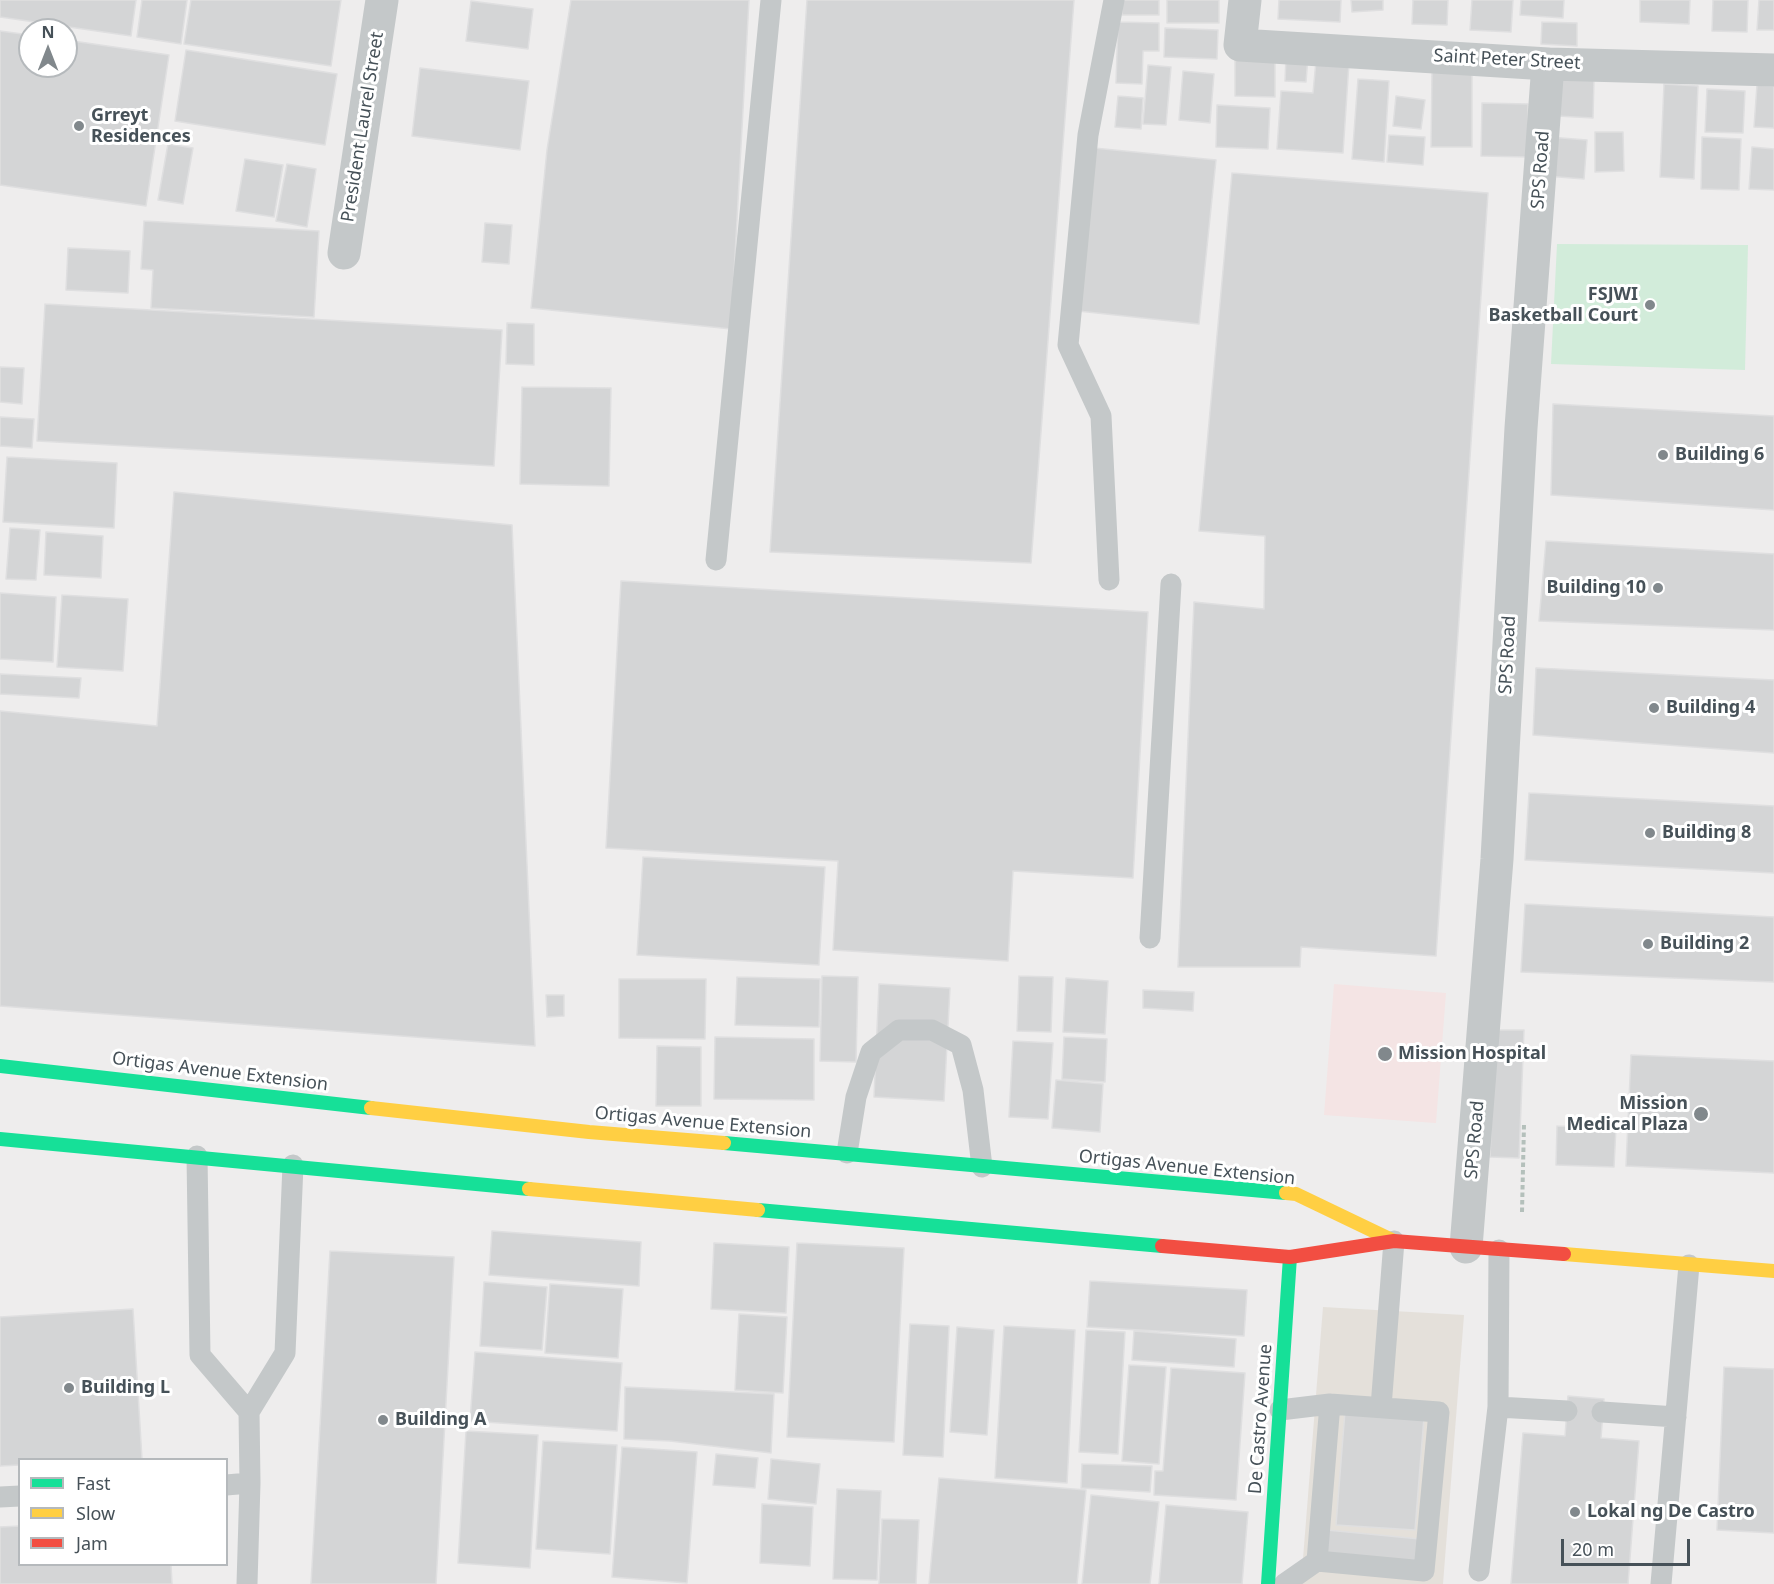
<!DOCTYPE html>
<style>
body{margin:0}
#map{position:relative;width:1774px;height:1584px;overflow:hidden;background:#eeeded;font-family:"Noto Sans",sans-serif}
canvas{display:block}
.legend{position:absolute;left:18px;top:1458px;width:210px;height:108px;box-sizing:border-box;background:#fff;border:2px solid #b5b9bc;margin:0;padding:8px 10px;list-style:none;font-size:18px;color:#465158}
.legend li{display:flex;align-items:center;gap:12px;height:30px}
.legend b{width:30px;border:2px solid #b5b9bc}
.north{position:absolute;left:18px;top:18px;width:60px;height:60px;box-sizing:border-box;background:#fff;border:2px solid #b5b9bc;border-radius:50%;rotate:0deg;font-size:16px;font-weight:700;line-height:24px;text-align:center;color:#465158}
.north::after{content:'';display:block;margin:auto;width:21px;height:27px;background:#81888c;clip-path:polygon(50% 0,100% 100%,50% 72%,0 100%)}
.scale{position:absolute;left:1561px;top:1539px;width:129px;height:27px;box-sizing:border-box;border:3px solid #465158;border-top:0;padding-left:8px;font-size:18px;line-height:21px;white-space:nowrap;color:#465158;-webkit-text-stroke:4px #fff;paint-order:stroke}
</style>
<div id="map">
<canvas width="1774" height="1584"></canvas>
<ul class="legend">
<li><b style="height:8px;background:#16e098"></b>Fast</li>
<li><b style="height:8px;background:#ffcf43"></b>Slow</li>
<li><b style="height:8px;background:#f24e42"></b>Jam</li>
</ul>
<div class="north">N</div>
<div class="scale">20 m</div>
</div>
<script>
const ctx = document.querySelector('canvas').getContext('2d');
ctx.lineJoin = 'round';
function fill(path, color) {
  ctx.fillStyle = color;
  ctx.fill(path, 'evenodd');
}
function toPath(rows) {
  const path = new Path2D();
  for (const r of rows) {
    path.moveTo(r[0], r[1]);
    for (let i = 2; i < r.length; i += 2) path.lineTo(r[i], r[i + 1]);
  }
  return path;
}
function stroke(path, color, width, dash) {
  ctx.strokeStyle = color;
  ctx.lineWidth = width;
  ctx.lineCap = dash ? 'butt' : 'round';
  ctx.setLineDash(dash || []);
  ctx.stroke(path);
}
function drawText(font, color, halo, rows, align = 'center') {
  ctx.font = font + ' "Noto Sans",sans-serif';
  ctx.lineWidth = 6;
  ctx.setLineDash([]);
  ctx.textBaseline = 'middle';
  ctx.strokeStyle = halo;
  ctx.fillStyle = color;
  for (const [text, x, y, turn = 0] of rows) {
    ctx.save();
    ctx.translate(x, y);
    ctx.rotate((+turn || 0) * Math.PI / 180);
    ctx.textAlign = isNaN(turn) ? turn : align;
    if (halo) ctx.strokeText(text, 0, 0);
    ctx.fillText(text, 0, 0);
    ctx.restore();
  }
}
fill(toPath([
 [1323,1307,1464,1315,1443,1584,1301,1584]
]), '#e4e0da');
fill(toPath([
 [1334,984,1446,993,1436,1123,1324,1115]
]), '#f4e4e4');
fill(toPath([
 [1557,244,1748,245,1745,370,1551,364]
]), '#d2ecda');
const building = toPath([
 [0,0,136,0,131,36,0,17,0,0],
 [142,0,187,0,181,44,137,37,142,0],
 [191,0,341,0,331,66,184,44,191,0],
 [571,0,749,0,731,329,531,308,547,150,571,0],
 [807,0,1074,0,1031,563,770,552,807,0],
 [1122,0,1159,0,1159,15,1122,15,1122,0],
 [1167,0,1219,0,1219,23,1167,23,1167,0],
 [1279,0,1341,0,1340,22,1278,19,1279,0],
 [1351,0,1383,0,1383,10,1352,12,1351,0],
 [1413,0,1448,0,1447,25,1412,24,1413,0],
 [1472,0,1513,0,1511,32,1470,30,1472,0],
 [1521,0,1564,0,1563,18,1520,15,1521,0],
 [1640,0,1690,0,1689,24,1640,22,1640,0],
 [1713,0,1748,0,1747,32,1712,31,1713,0],
 [1759,0,1774,0,1774,30,1757,30,1759,0],
 [471,1,533,9,528,49,466,41,471,1],
 [1118,22,1159,23,1159,51,1143,51,1142,84,1116,83,1118,22],
 [1542,22,1577,23,1577,46,1541,44,1542,22],
 [1165,28,1218,30,1217,59,1164,57,1165,28],
 [0,31,30,35,30,66,66,66,66,40,169,55,146,206,0,185,0,31],
 [186,50,337,74,325,145,175,121,186,50],
 [1235,56,1275,57,1275,97,1235,96,1235,56],
 [1286,57,1308,57,1306,82,1285,81,1286,57],
 [1316,61,1349,63,1343,153,1277,149,1281,91,1313,93,1316,61],
 [1148,65,1171,67,1166,125,1143,124,1148,65],
 [420,68,529,81,520,150,412,136,420,68],
 [1183,71,1214,74,1210,123,1179,120,1183,71],
 [1432,71,1472,71,1472,147,1431,147,1432,71],
 [1559,77,1594,79,1593,118,1557,116,1559,77],
 [1358,79,1389,81,1384,162,1352,159,1358,79],
 [1664,84,1698,86,1694,179,1660,177,1664,84],
 [1757,85,1774,86,1774,128,1754,127,1757,85],
 [1707,89,1745,91,1743,133,1705,132,1707,89],
 [1118,96,1143,98,1141,129,1115,127,1118,96],
 [1396,96,1425,100,1421,129,1393,126,1396,96],
 [1482,103,1528,104,1528,157,1481,156,1482,103],
 [1217,105,1270,108,1268,149,1216,147,1217,105],
 [1595,132,1623,132,1624,171,1595,172,1595,132],
 [1389,135,1425,137,1423,165,1387,162,1389,135],
 [1549,137,1587,140,1584,179,1546,176,1549,137],
 [1702,137,1741,139,1739,190,1701,189,1702,137],
 [168,144,193,148,183,204,158,200,168,144],
 [1752,147,1774,149,1774,190,1749,189,1752,147],
 [1094,148,1216,160,1199,324,1078,311,1094,148],
 [245,159,283,165,274,217,236,211,245,159],
 [287,164,316,169,307,227,276,221,287,164],
 [1232,173,1488,193,1436,956,1301,947,1300,967,1178,967,1194,602,1264,609,1265,536,1199,531,1232,173],
 [144,221,319,231,314,317,151,308,153,270,141,269,144,221],
 [485,223,512,225,509,264,482,262,485,223],
 [68,248,130,251,128,293,66,290,68,248],
 [45,304,502,330,494,466,37,441,45,304],
 [507,323,534,324,534,365,506,364,507,323],
 [0,367,24,368,22,404,0,402,0,367],
 [522,387,611,388,609,486,520,484,522,387],
 [1553,404,1774,416,1774,510,1551,495,1553,404],
 [0,417,34,419,32,448,0,446,0,417],
 [7,457,117,463,114,528,3,522,7,457],
 [174,492,512,525,535,1046,0,1006,0,711,157,726,174,492],
 [10,528,40,530,36,580,6,579,10,528],
 [46,532,103,536,101,578,44,575,46,532],
 [1546,541,1774,554,1774,630,1539,621,1546,541],
 [621,581,1148,612,1133,878,1013,871,1008,961,833,950,838,861,606,848,621,581],
 [0,593,56,597,53,662,0,659,0,593],
 [62,595,128,599,123,671,57,667,62,595],
 [1536,668,1774,680,1774,753,1533,735,1536,668],
 [0,674,81,678,79,698,0,694,0,674],
 [1529,793,1774,806,1774,873,1525,860,1529,793],
 [643,857,825,867,819,965,637,955,643,857],
 [1525,904,1774,917,1774,982,1521,972,1525,904],
 [822,976,858,977,856,1062,820,1061,822,976],
 [1019,976,1053,977,1051,1032,1017,1031,1019,976],
 [737,977,820,979,819,1027,735,1025,737,977],
 [1066,978,1108,981,1105,1034,1063,1032,1066,978],
 [619,979,706,979,705,1039,619,1038,619,979],
 [879,984,950,988,944,1101,874,1097,879,984],
 [1143,990,1194,992,1193,1011,1143,1008,1143,990],
 [546,995,564,995,564,1016,547,1017,546,995],
 [1495,1030,1524,1030,1519,1158,1490,1157,1495,1030],
 [715,1037,814,1039,814,1100,714,1099,715,1037],
 [1064,1037,1107,1039,1105,1082,1062,1079,1064,1037],
 [1013,1041,1053,1043,1048,1119,1009,1117,1013,1041],
 [657,1046,701,1047,701,1106,656,1106,657,1046],
 [1631,1055,1774,1061,1774,1173,1626,1166,1631,1055],
 [1056,1080,1103,1084,1100,1132,1052,1128,1056,1080],
 [1557,1126,1616,1127,1614,1167,1556,1165,1557,1126],
 [492,1231,641,1242,639,1286,489,1275,492,1231],
 [714,1243,789,1247,786,1313,711,1309,714,1243],
 [797,1243,904,1248,894,1442,787,1437,797,1243],
 [330,1251,454,1257,436,1584,311,1584,330,1251],
 [1090,1281,1247,1290,1244,1336,1087,1327,1090,1281],
 [484,1282,547,1287,542,1350,480,1346,484,1282],
 [550,1284,623,1289,618,1358,545,1353,550,1284],
 [133,1309,142,1459,20,1460,20,1465,0,1466,0,1317,133,1309],
 [739,1314,787,1317,783,1393,735,1390,739,1314],
 [910,1324,949,1326,943,1457,903,1455,910,1324],
 [1004,1326,1075,1330,1067,1483,995,1478,1004,1326],
 [957,1327,994,1330,987,1435,950,1432,957,1327],
 [1086,1330,1125,1332,1118,1454,1079,1452,1086,1330],
 [1134,1331,1236,1339,1234,1367,1132,1360,1134,1331],
 [475,1352,622,1363,617,1431,470,1421,475,1352],
 [1129,1365,1166,1367,1159,1464,1122,1461,1129,1365],
 [1724,1367,1774,1369,1774,1533,1717,1530,1724,1367],
 [1171,1368,1245,1373,1236,1500,1154,1495,1155,1471,1163,1471,1171,1368],
 [625,1387,774,1394,771,1453,670,1441,624,1439,625,1387],
 [1568,1396,1604,1399,1601,1438,1639,1441,1628,1584,1511,1584,1523,1433,1565,1436,1568,1396],
 [1345,1411,1424,1417,1415,1530,1336,1525,1345,1411],
 [466,1431,538,1435,530,1568,458,1563,466,1431],
 [543,1441,617,1445,610,1554,536,1549,543,1441],
 [622,1447,697,1452,687,1583,612,1577,622,1447],
 [716,1454,758,1458,755,1488,713,1485,716,1454],
 [771,1459,820,1464,816,1504,768,1499,771,1459],
 [1082,1464,1152,1466,1150,1492,1081,1488,1082,1464],
 [939,1478,1086,1490,1077,1584,929,1584,939,1478],
 [837,1489,881,1491,877,1580,833,1579,837,1489],
 [1091,1495,1159,1502,1150,1584,1082,1584,1091,1495],
 [762,1504,813,1507,810,1566,760,1563,762,1504],
 [1166,1505,1248,1512,1242,1584,1159,1584,1166,1505],
 [882,1519,919,1520,916,1584,879,1584,882,1519],
 [20,1526,20,1564,171,1564,172,1584,0,1584,0,1527,20,1526],
 [1327,1530,1420,1539,1417,1564,1324,1554,1327,1530]
]);
fill(building, '#d4d5d6');
stroke(building, '#dfdfe0', 1.5);
stroke(toPath([
 [1522,1212,1524,1124]
]), '#b4c0bb', 4, [4.5, 3]);
stroke(toPath([
 [716,560,771,0],
 [1109,580,1101,416,1068,345,1088,135,1114,0],
 [1150,938,1171,584],
 [847,1153,856,1097,871,1052,899,1030,932,1030,961,1045,973,1090,982,1167],
 [197,1156,200,1355,249,1412],
 [1381,1407,1394,1241],
 [1498,1407,1567,1411],
 [1280,1410,1330,1404,1439,1412,1424,1571,1317,1561,1330,1404],
 [1602,1412,1676,1417],
 [226,1485,250,1483],
 [0,1497,20,1496],
 [1479,1571,1498,1407,1499,1250],
 [247,1584,250,1483,249,1412,285,1353,293,1165],
 [1284,1584,1317,1561],
 [1661,1584,1689,1265]
]), '#c4c8c9', 21);
stroke(toPath([
 [1245,0,1240,45,1548,64,1774,70],
 [344,253,382,0],
 [1466,1247,1497,859,1521,428,1548,64]
]), '#c4c8c9', 33);
stroke(toPath([
 [0,1066,371,1108],
 [0,1139,529,1189],
 [724,1143,1286,1193],
 [758,1210,1162,1246],
 [1268,1584,1290,1257]
]), '#16e098', 14);
stroke(toPath([
 [371,1108,589,1132,724,1143],
 [529,1189,758,1210],
 [1286,1193,1296,1194,1394,1241],
 [1564,1254,1774,1271]
]), '#ffcf43', 14);
stroke(toPath([
 [1162,1246,1290,1257,1394,1241,1564,1254]
]), '#f24e42', 14);
for (const [x, y, r, color] of [
 [79,126,6,"#81888c"],
 [1650,305,6,"#81888c"],
 [1663,455,6,"#81888c"],
 [1658,588,6,"#81888c"],
 [1654,708,6,"#81888c"],
 [1650,833,6,"#81888c"],
 [1648,944,6,"#81888c"],
 [1385,1054,8,"#81888c"],
 [1701,1114,8,"#81888c"],
 [69,1388,6,"#81888c"],
 [383,1420,6,"#81888c"],
 [1575,1512,6,"#81888c"]
]) {
  const dot = new Path2D();
  dot.arc(x, y, r, 0, 2 * Math.PI);
  ctx.fillStyle = color;
  ctx.fill(dot);
  stroke(dot, '#fff', 2);
}
drawText('18px', '#465158', '#fff', [
 ["Saint Peter Street",1507,60,3],
 ["President Laurel Street",363,127,-81],
 ["SPS Road",1541,170,-86],
 ["SPS Road",1508,655,-87],
 ["Ortigas Avenue Extension",220,1072,7],
 ["Ortigas Avenue Extension",703,1123,5],
 ["SPS Road",1475,1140,-85],
 ["Ortigas Avenue Extension",1187,1168,6],
 ["De Castro Avenue",1261,1419,-86]
]);
drawText('bold 18px', '#465158', '#fff', [
 ["Grreyt",91,116],
 ["Residences",91,137],
 ["FSJWI",1638,295,"right"],
 ["Basketball Court",1638,316,"right"],
 ["Building 6",1675,455],
 ["Building 10",1646,588,"right"],
 ["Building 4",1666,708],
 ["Building 8",1662,833],
 ["Building 2",1660,944],
 ["Mission Hospital",1398,1054],
 ["Mission",1688,1104,"right"],
 ["Medical Plaza",1688,1125,"right"],
 ["Building L",81,1388],
 ["Building A",395,1420],
 ["Lokal ng De Castro",1587,1512]
], 'left');
</script>
